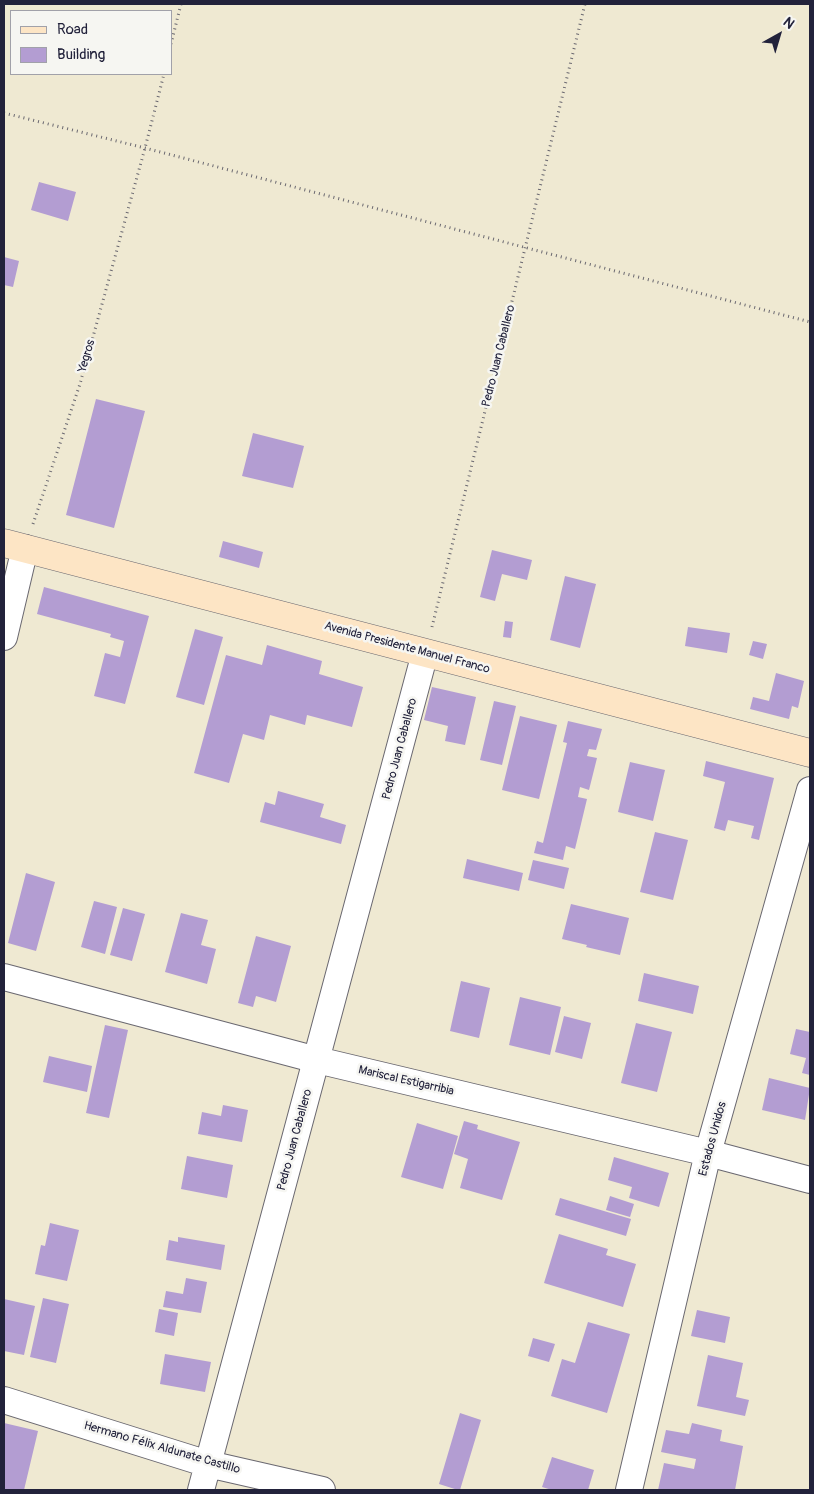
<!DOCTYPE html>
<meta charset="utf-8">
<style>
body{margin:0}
#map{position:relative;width:814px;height:1494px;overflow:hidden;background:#efe9d2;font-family:Pangolin,sans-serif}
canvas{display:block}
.frame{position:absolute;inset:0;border:5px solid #22223b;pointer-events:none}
.legend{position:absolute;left:10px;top:10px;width:162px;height:65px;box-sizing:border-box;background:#f6f6f2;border:1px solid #a1a1a9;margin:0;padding:6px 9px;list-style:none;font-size:15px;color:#22223b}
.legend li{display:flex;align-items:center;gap:10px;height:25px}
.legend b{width:25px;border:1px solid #a1a1a9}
.north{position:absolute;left:754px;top:10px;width:50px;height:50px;-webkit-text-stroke:4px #f6f6f2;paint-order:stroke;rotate:39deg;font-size:14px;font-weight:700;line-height:20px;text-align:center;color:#22223b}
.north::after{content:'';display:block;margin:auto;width:18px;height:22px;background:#22223b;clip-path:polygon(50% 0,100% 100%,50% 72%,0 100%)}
</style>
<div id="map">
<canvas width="814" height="1494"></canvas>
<div class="frame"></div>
<ul class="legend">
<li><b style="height:6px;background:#fde5c5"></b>Road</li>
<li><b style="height:14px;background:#b39dd2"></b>Building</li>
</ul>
<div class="north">N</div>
</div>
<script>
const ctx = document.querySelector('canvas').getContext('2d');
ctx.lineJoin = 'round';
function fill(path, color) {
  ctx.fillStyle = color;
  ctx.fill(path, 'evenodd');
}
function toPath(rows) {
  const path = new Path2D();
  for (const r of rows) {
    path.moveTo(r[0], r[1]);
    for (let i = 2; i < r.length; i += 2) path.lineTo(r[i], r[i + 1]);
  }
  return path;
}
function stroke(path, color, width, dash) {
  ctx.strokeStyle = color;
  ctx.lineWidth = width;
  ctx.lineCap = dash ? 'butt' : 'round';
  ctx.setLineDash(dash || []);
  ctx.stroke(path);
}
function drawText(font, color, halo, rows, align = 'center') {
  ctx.font = font + ' Pangolin,sans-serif';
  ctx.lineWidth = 5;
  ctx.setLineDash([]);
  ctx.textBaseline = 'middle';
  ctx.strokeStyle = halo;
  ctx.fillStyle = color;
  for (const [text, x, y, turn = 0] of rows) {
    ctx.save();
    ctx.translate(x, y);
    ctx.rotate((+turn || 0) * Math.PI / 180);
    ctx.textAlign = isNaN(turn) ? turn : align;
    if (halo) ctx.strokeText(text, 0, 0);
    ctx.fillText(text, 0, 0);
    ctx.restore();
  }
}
fill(toPath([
 [39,182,76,192,68,221,31,210],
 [4,257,19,261,13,287,4,285],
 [96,399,145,411,114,528,66,515],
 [253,433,304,446,293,488,242,476],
 [223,541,263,552,259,568,219,557],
 [492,550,532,560,527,580,502,574,495,601,480,597],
 [565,576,596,584,580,648,550,640],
 [44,587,149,616,125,704,94,696,105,653,120,657,124,641,110,637,111,634,37,614],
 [505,621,513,622,511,638,503,637],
 [688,627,730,633,727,653,685,646],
 [195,629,223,637,204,705,176,697],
 [753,641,767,644,763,659,749,655],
 [267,645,322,661,319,674,363,687,352,727,307,715,305,725,270,715,264,740,243,734,229,783,194,773,226,655,262,665],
 [776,673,804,681,798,708,792,706,789,719,750,709,753,697,769,701],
 [432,687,476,697,465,745,445,741,448,726,424,720],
 [494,701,516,706,502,765,480,760],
 [520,716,557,725,539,799,502,790],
 [568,721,602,729,596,750,589,749,587,756,597,758,589,790,580,787,578,797,587,799,575,849,566,846,563,860,534,853,537,841,543,843,567,743,563,742],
 [706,761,774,778,759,840,751,838,754,826,728,820,725,831,714,828,725,782,703,776],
 [630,762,665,770,653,821,618,812],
 [278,791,324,804,320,817,346,825,341,844,260,822,265,802,275,805],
 [655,832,688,840,673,900,640,892],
 [467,859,523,873,519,891,463,878],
 [533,860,569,868,564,889,528,880],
 [26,873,55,882,36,951,8,943],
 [94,901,117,907,105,954,81,947],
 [571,904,629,918,620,955,586,947,587,945,562,939],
 [123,908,145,914,132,961,110,955],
 [181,913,208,920,201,945,216,949,207,984,165,972],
 [256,936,291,946,276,1002,256,996,253,1007,238,1003],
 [644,973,699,986,693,1014,638,1001],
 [461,981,490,988,479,1038,450,1031],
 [520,997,561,1007,550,1055,509,1045],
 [564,1016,591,1023,582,1059,555,1052],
 [636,1023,672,1032,657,1092,621,1083],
 [105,1025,128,1030,109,1118,86,1113],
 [796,1029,810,1032,810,1075,802,1073,806,1058,790,1054],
 [49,1056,92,1066,87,1092,43,1082],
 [769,1078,810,1088,805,1120,762,1110],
 [223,1105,248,1110,242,1142,198,1134,202,1112,221,1116],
 [464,1121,478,1125,477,1129,520,1142,502,1200,460,1188,468,1159,454,1154],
 [417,1123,458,1136,443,1189,401,1177],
 [187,1156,233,1165,227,1198,181,1189],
 [614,1157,669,1173,659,1207,629,1198,632,1187,608,1180],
 [610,1196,634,1204,630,1217,606,1210],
 [560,1198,631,1219,626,1236,555,1215],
 [50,1223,79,1230,67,1281,35,1274,41,1245,45,1246],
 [559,1234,608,1249,606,1255,636,1264,623,1307,544,1283],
 [178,1237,225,1245,221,1270,166,1260,169,1240,178,1242],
 [186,1278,207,1282,201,1313,163,1307,166,1291,183,1294],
 [43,1298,69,1304,56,1363,30,1357],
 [4,1299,35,1306,24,1355,4,1351],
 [159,1309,178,1313,174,1336,155,1332],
 [697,1310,730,1317,725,1343,691,1336],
 [588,1322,630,1334,607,1413,551,1396,562,1359,575,1363],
 [533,1338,555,1344,549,1362,528,1356],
 [165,1354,211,1362,205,1392,160,1384],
 [708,1355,743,1363,736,1397,749,1400,745,1416,697,1406],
 [460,1413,481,1420,460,1490,458,1490,439,1484],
 [4,1423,38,1431,24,1490,4,1490],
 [692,1423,722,1430,720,1441,743,1446,735,1490,658,1490,664,1463,694,1469,696,1459,661,1452,666,1430,689,1434],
 [552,1457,594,1470,588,1490,552,1490,542,1487]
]), '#b39dd2');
const minor = toPath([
 [4,637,25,548],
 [4,977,317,1060,708,1153,810,1180],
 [4,1400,208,1464,322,1490],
 [201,1490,425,653],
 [629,1490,708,1153,810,790]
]);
const secondary = toPath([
 [4,543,810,753]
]);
stroke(minor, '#6a6870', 28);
stroke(secondary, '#6a6870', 29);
stroke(toPath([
 [171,44,181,4],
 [4,113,145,148,810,322],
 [33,524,80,384,145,148,164,74],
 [432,627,585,4]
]), '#6a6870', 3, [1, 4]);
stroke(minor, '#fff', 26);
stroke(secondary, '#fde5c5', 28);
drawText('12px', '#22223b', '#f6f6f2', [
 ["Yegros",87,356,-74],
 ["Pedro Juan Caballero",499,356,-76],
 ["Avenida Presidente Manuel Franco",407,648,15],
 ["Pedro Juan Caballero",400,749,-75],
 ["Mariscal Estigarribia",406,1081,13],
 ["Estados Unidos",713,1139,-75],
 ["Pedro Juan Caballero",295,1140,-75],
 ["Hermano Félix Aldunate Castillo",162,1448,16]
]);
</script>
